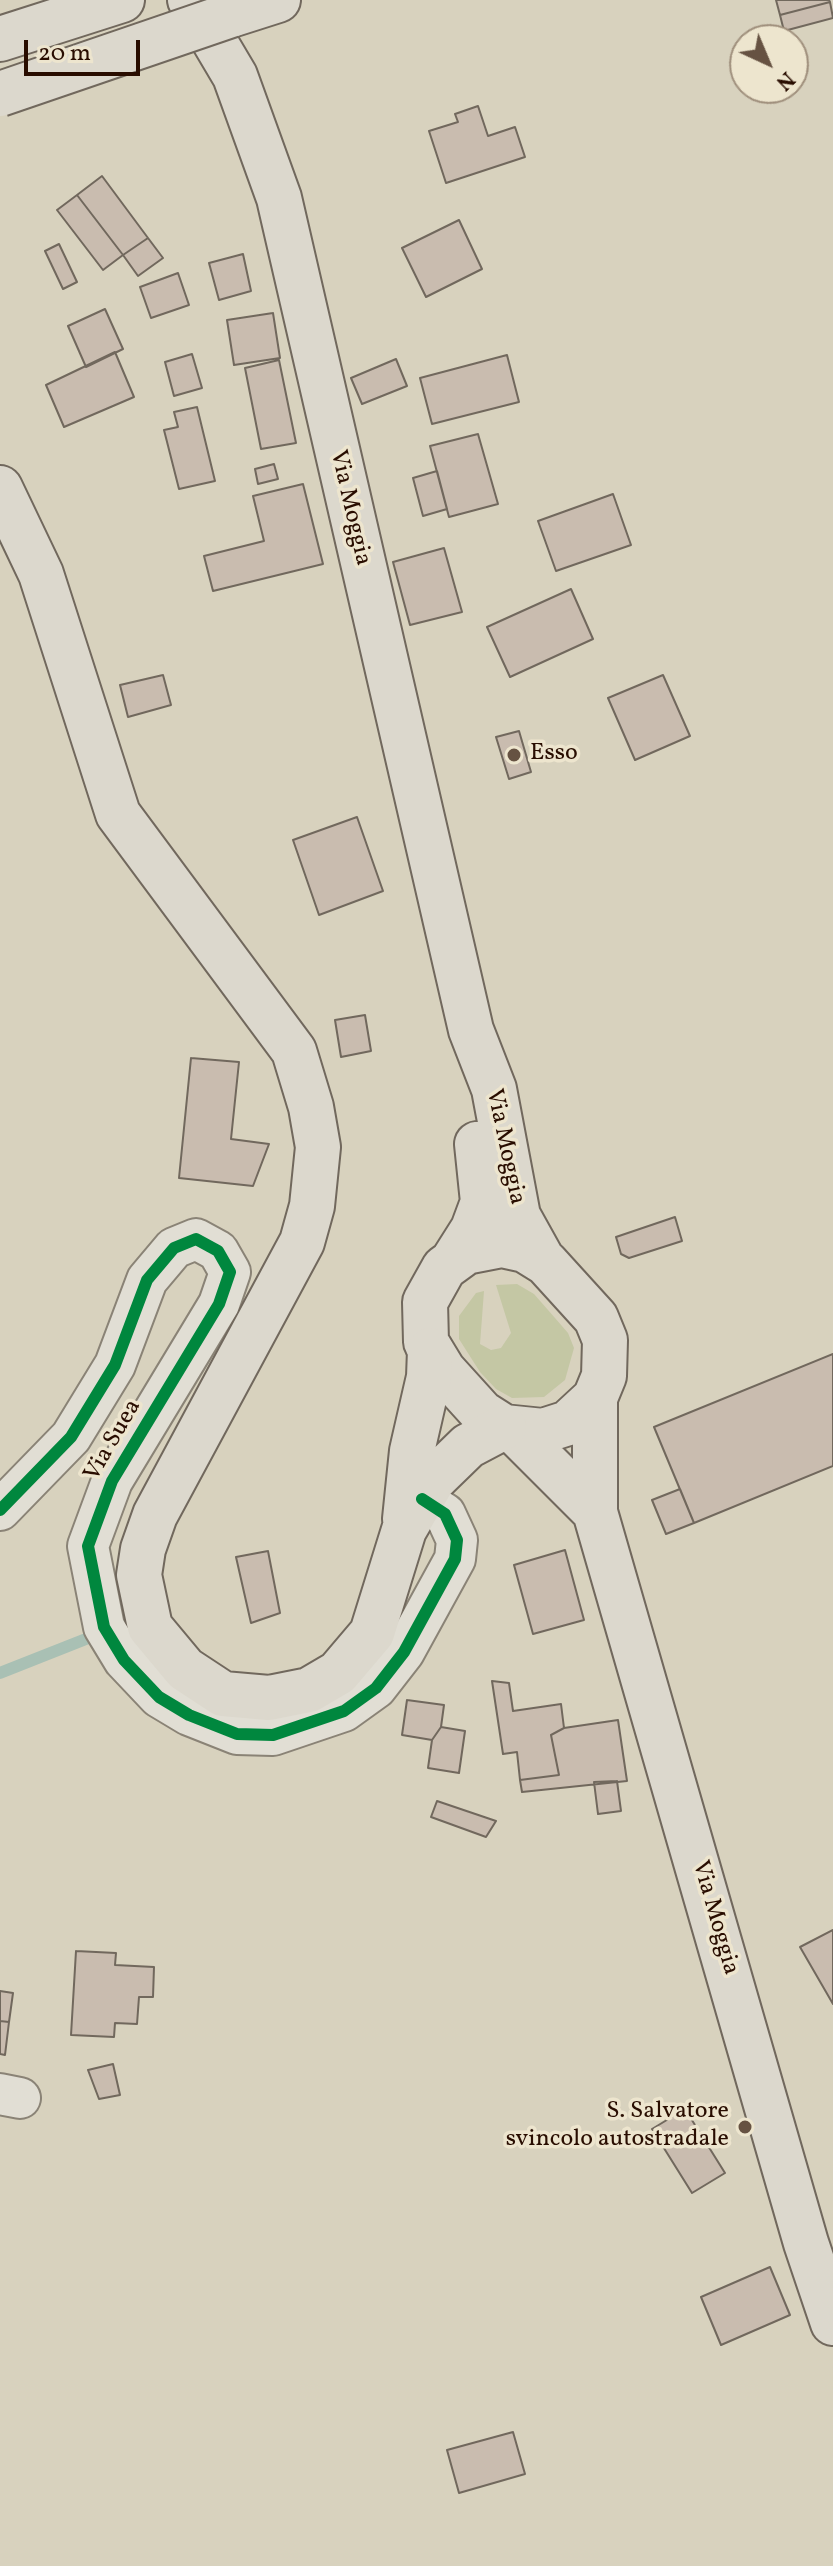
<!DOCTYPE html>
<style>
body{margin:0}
#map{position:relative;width:833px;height:2566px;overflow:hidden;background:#d8d2be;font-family:Vollkorn,serif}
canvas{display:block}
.north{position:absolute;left:729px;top:24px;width:80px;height:80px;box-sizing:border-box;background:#ede5ce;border:2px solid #9f8f7c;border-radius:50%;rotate:136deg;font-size:22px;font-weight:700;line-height:32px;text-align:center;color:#290d00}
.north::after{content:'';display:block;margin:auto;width:28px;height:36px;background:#665242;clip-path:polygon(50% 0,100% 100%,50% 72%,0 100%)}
.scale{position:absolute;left:24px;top:40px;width:116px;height:36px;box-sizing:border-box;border:4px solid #290d00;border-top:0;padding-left:10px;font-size:24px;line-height:28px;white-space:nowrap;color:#290d00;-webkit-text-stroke:6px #ede5ce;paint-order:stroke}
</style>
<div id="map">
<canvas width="833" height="2566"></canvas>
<div class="north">N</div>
<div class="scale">20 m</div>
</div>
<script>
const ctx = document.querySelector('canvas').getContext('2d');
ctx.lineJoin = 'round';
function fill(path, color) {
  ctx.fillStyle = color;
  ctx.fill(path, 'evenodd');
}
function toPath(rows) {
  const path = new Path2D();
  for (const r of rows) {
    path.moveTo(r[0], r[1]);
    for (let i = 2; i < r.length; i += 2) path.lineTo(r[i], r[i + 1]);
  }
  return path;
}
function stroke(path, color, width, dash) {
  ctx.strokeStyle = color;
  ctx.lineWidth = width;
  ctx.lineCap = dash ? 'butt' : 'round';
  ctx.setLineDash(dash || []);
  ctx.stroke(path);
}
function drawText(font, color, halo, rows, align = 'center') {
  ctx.font = font + ' Vollkorn,serif';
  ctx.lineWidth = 7;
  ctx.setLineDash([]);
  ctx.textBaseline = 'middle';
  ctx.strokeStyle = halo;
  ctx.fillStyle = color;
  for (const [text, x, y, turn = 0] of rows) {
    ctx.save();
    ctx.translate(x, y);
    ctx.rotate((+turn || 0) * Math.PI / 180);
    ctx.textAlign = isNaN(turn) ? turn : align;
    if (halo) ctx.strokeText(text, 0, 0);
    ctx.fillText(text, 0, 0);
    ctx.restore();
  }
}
fill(toPath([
 [517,1284,534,1294,555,1318,568,1333,574,1348,565,1380,544,1397,512,1398,496,1389,480,1372,459,1339,459,1316,476,1293,484,1291,480,1344,491,1350,501,1348,511,1333,496,1285]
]), '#c4c7a4');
stroke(toPath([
 [0,1673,91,1637]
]), '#a9c0b4', 12);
const building = toPath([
 [776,0,829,0,830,2,780,15,776,0],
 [830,2,833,18,784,31,780,15,830,2],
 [478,106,488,136,515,127,525,157,446,183,429,131,458,122,455,114,478,106],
 [102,176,148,238,123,255,77,195,102,176],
 [77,195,123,255,103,270,57,210,77,195],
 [459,220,482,269,426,297,402,248,459,220],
 [148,238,163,258,138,276,123,255,148,238],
 [59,244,77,282,63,289,45,251,59,244],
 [243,254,251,291,219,300,209,263,243,254],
 [178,273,189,305,151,318,140,287,178,273],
 [105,309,123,349,86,367,68,326,105,309],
 [273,313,280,358,234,365,227,320,273,313],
 [115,352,134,397,64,427,46,385,115,352],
 [192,354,202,388,174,396,165,362,192,354],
 [507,355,519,402,432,424,420,378,507,355],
 [396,359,407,386,362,404,351,378,396,359],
 [279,360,296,443,261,449,245,368,279,360],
 [197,407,215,481,179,489,164,430,178,427,174,412,197,407],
 [478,434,498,504,449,517,430,446,478,434],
 [274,464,278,479,258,484,255,469,274,464],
 [437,471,447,509,423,516,413,478,437,471],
 [303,484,323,564,213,591,204,556,264,541,253,496,303,484],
 [613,494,631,545,556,571,538,521,613,494],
 [444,548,462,612,410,625,393,562,444,548],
 [571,589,593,639,510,677,487,627,571,589],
 [163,675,171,705,128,717,120,685,163,675],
 [663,675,690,736,635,760,608,698,663,675],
 [519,731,531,772,509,779,496,737,519,731],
 [357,817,383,891,319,915,293,840,357,817],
 [365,1015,371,1051,341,1057,335,1020,365,1015],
 [191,1058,239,1062,231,1139,269,1144,253,1186,179,1178,191,1058],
 [675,1217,682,1241,629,1258,621,1254,616,1237,675,1217],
 [833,1354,833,1466,694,1523,654,1427,833,1354],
 [680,1489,694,1523,666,1534,652,1500,680,1489],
 [565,1550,584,1620,533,1634,514,1565,565,1550],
 [268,1551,280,1613,251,1623,236,1557,268,1551],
 [492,1681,509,1683,513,1711,561,1704,564,1728,551,1735,559,1775,520,1780,517,1752,503,1754,492,1681],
 [407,1700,444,1705,441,1727,432,1740,402,1735,407,1700],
 [618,1720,627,1781,522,1792,520,1780,559,1775,551,1735,564,1728,618,1720],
 [441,1727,465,1731,459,1773,428,1768,432,1740,441,1727],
 [617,1781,621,1811,598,1814,594,1782,617,1781],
 [437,1801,496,1821,486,1837,431,1817,437,1801],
 [833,1930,833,2004,800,1947,833,1930],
 [76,1951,116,1953,115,1965,154,1967,153,1997,139,1997,137,2024,115,2023,114,2037,71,2035,76,1951],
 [0,1991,13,1993,9,2022,0,2021,0,1991],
 [0,2021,9,2022,5,2055,0,2054,0,2021],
 [113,2064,120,2095,99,2099,88,2070,113,2064],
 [685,2109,725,2173,692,2193,652,2129,685,2109],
 [770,2267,790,2315,721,2345,701,2297,770,2267],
 [513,2432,525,2474,459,2493,447,2450,513,2432]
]);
fill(building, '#c9bcaf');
stroke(building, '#71685d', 2);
const minor = toPath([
 [0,1510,71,1437,115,1365,147,1280,174,1248,196,1239,218,1251,230,1272,219,1304,112,1481,88,1546,104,1627,124,1660,159,1697,189,1715,237,1734,273,1735,344,1711,376,1688,404,1652,455,1559,457,1540,445,1514,422,1499],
 [0,2094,20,2098]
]);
const major = toPath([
 [190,0,235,76,279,198,471,1030,494,1089,518,1216,543,1261],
 [502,1245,525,1250,546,1263,596,1318,605,1340,604,1376,595,1398,568,1423,543,1431,504,1427,482,1413,443,1370,426,1342,425,1302,444,1268,466,1252,502,1245],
 [454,1259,473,1229,483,1202,477,1144],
 [595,1398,595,1512,806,2243,833,2323],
 [512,1429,595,1512]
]);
const highway = toPath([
 [231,15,278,0],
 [0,39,122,0],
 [0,488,41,574,118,814,294,1051,311,1107,318,1147,312,1206,302,1242,155,1515,143,1549,139,1575,150,1627,185,1669,223,1694,269,1698,309,1690,338,1673,372,1633,404,1530,433,1480,468,1446,504,1427],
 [405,1519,412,1451,429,1377,430,1350]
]);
stroke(minor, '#8a8376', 44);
stroke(major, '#71685d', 48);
stroke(highway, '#71685d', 48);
stroke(minor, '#e1ded4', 40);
stroke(major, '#dcd8cd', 44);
stroke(highway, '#dcd8cd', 44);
const highwayBridge = toPath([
 [0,94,231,15]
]);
stroke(highwayBridge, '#71685d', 48, []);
stroke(highwayBridge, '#dcd8cd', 44);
stroke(toPath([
 [0,1510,71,1437,115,1365,147,1280,174,1248,196,1239,218,1251,230,1272,219,1304,112,1481,88,1546,104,1627,124,1660,159,1697,189,1715,237,1734,273,1735,344,1711,376,1688,404,1652,455,1559,457,1540,445,1514,422,1499]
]), '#00873e', 12);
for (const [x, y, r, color] of [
 [514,755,8,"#665242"],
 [745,2127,8,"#665242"]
]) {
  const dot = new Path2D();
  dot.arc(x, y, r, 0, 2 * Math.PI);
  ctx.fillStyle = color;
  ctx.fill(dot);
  stroke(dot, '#ede5ce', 3);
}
drawText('24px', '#290d00', '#ede5ce', [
 ["Via Moggia",349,508,77],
 ["Via Moggia",504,1147,78],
 ["Via Suea",114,1441,-60],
 ["Via Moggia",714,1918,74]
]);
drawText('24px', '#290d00', '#ede5ce', [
 ["Esso",530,755],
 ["S. Salvatore",729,2113,"right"],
 ["svincolo autostradale",729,2141,"right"]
], 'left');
</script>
